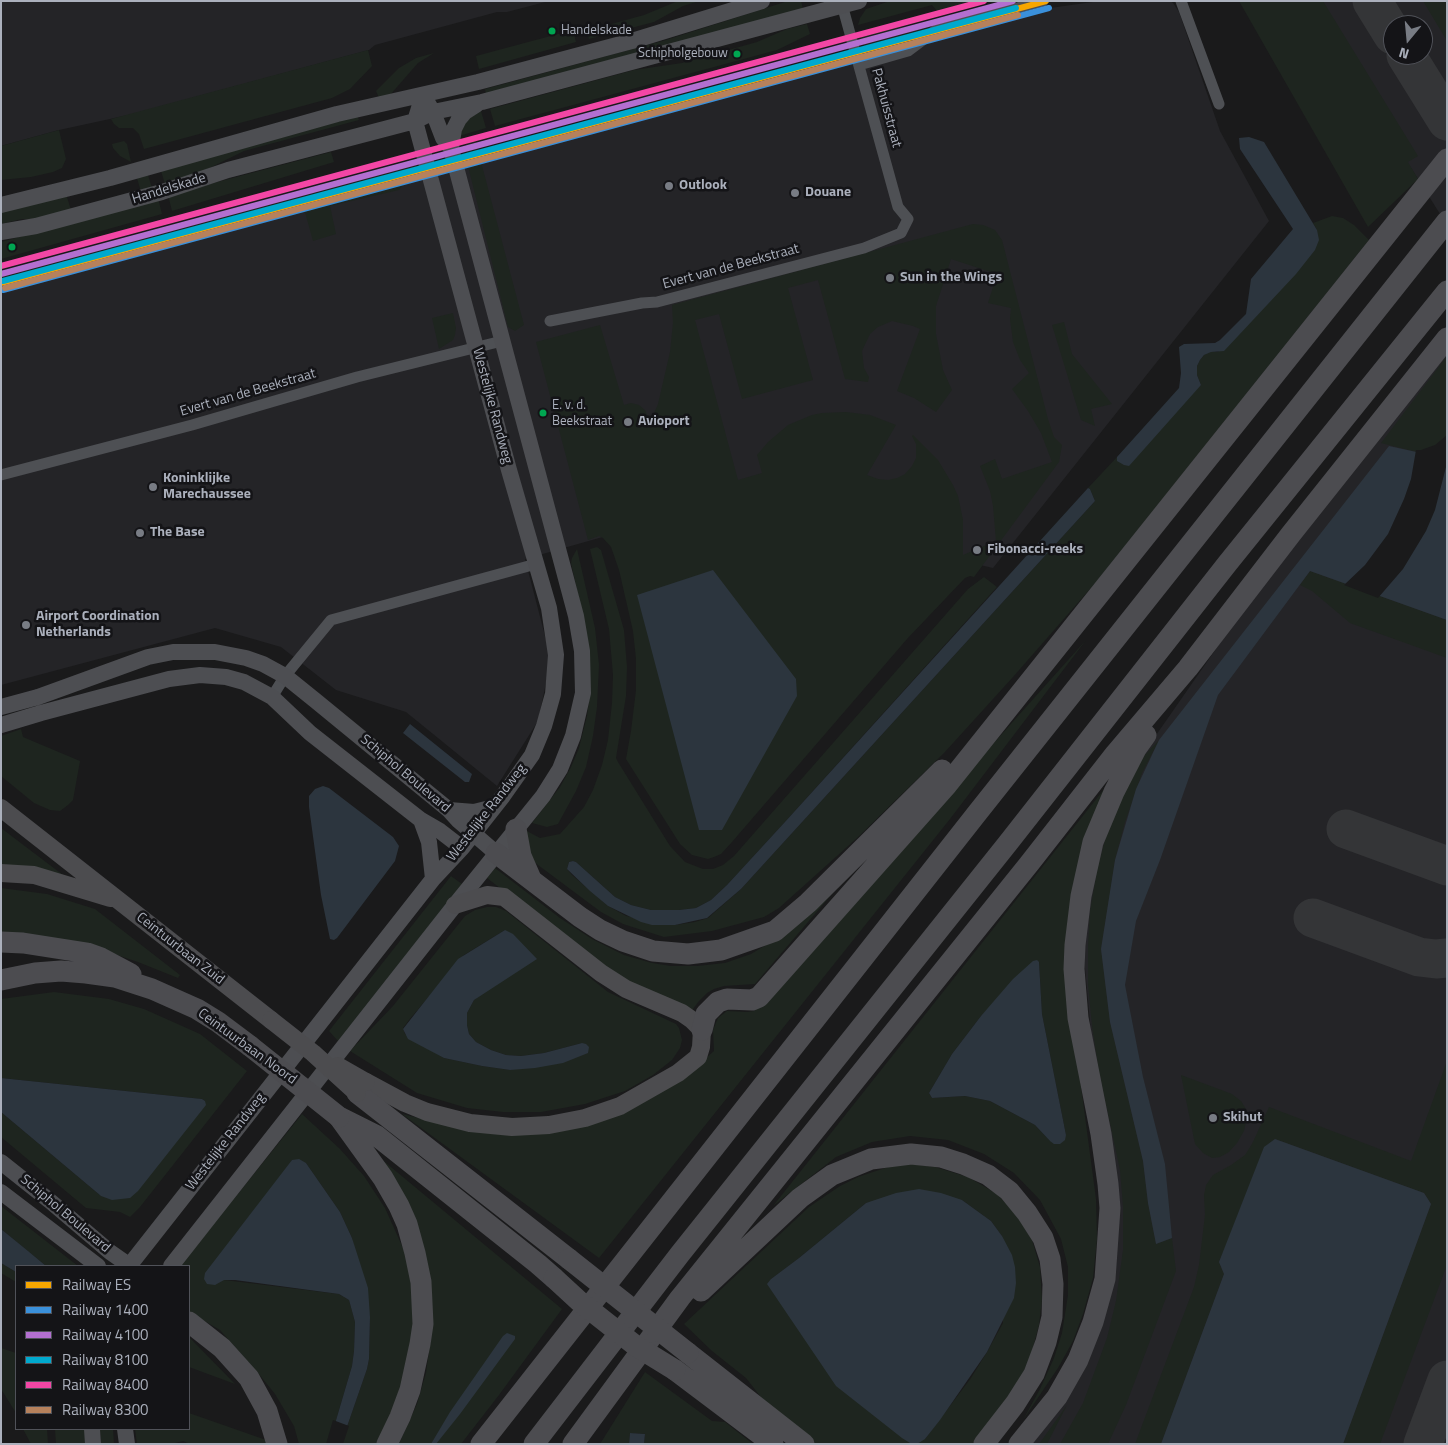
<!DOCTYPE html>
<style>
body{margin:0}
#map{position:relative;width:1448px;height:1445px;overflow:hidden;background:#1a1a1b;font-family:"Titillium Web",sans-serif}
canvas{display:block}
.frame{position:absolute;inset:0;border:2px solid #abb0bc;pointer-events:none}
.legend{position:absolute;left:15px;top:1265px;width:175px;height:165px;box-sizing:border-box;background:#141417;border:1px solid #505259;margin:0;padding:6px 9px;list-style:none;font-size:15px;color:#abb0bc}
.legend li{display:flex;align-items:center;gap:10px;height:25px}
.legend b{width:25px;border:1px solid #505259}
.north{position:absolute;left:1383px;top:15px;width:50px;height:50px;box-sizing:border-box;background:#141417;border:1px solid #505259;border-radius:50%;rotate:197deg;font-size:14px;font-weight:700;line-height:20px;text-align:center;color:#abb0bc}
.north::after{content:'';display:block;margin:auto;width:18px;height:22px;background:#787c84;clip-path:polygon(50% 0,100% 100%,50% 72%,0 100%)}
</style>
<div id="map">
<canvas width="1448" height="1445"></canvas>
<div class="frame"></div>
<ul class="legend">
<li><b style="height:6px;background:#f7a600"></b>Railway ES</li>
<li><b style="height:6px;background:#3a90db"></b>Railway 1400</li>
<li><b style="height:6px;background:#b36fd0"></b>Railway 4100</li>
<li><b style="height:6px;background:#00a9ce"></b>Railway 8100</li>
<li><b style="height:6px;background:#f346a5"></b>Railway 8400</li>
<li><b style="height:6px;background:#b6815c"></b>Railway 8300</li>
</ul>
<div class="north">N</div>
</div>
<script>
const ctx = document.querySelector('canvas').getContext('2d');
ctx.lineJoin = 'round';
function fill(path, color) {
  ctx.fillStyle = color;
  ctx.fill(path, 'evenodd');
}
function toPath(rows) {
  const path = new Path2D();
  for (const r of rows) {
    path.moveTo(r[0], r[1]);
    for (let i = 2; i < r.length; i += 2) path.lineTo(r[i], r[i + 1]);
  }
  return path;
}
function stroke(path, color, width, dash) {
  ctx.strokeStyle = color;
  ctx.lineWidth = width;
  ctx.lineCap = dash ? 'butt' : 'round';
  ctx.setLineDash(dash || []);
  ctx.stroke(path);
}
function drawText(font, color, halo, rows, align = 'center') {
  ctx.font = font + ' "Titillium Web",sans-serif';
  ctx.lineWidth = 5;
  ctx.setLineDash([]);
  ctx.textBaseline = 'middle';
  ctx.strokeStyle = halo;
  ctx.fillStyle = color;
  for (const [text, x, y, turn = 0] of rows) {
    ctx.save();
    ctx.translate(x, y);
    ctx.rotate((+turn || 0) * Math.PI / 180);
    ctx.textAlign = isNaN(turn) ? turn : align;
    if (halo) ctx.strokeText(text, 0, 0);
    ctx.fillText(text, 0, 0);
    ctx.restore();
  }
}
fill(toPath([
 [1,1,549,1,507,12,497,12,375,45,369,50,133,114,59,130,1,146],
 [1100,1,1170,1,1173,3,1179,12,1220,131,1269,221,993,568,719,504,525,559,551,659,538,721,497,786,406,712,336,690,281,647,215,628,1,685,1,287,996,21,1050,8],
 [1252,1,1447,1,1447,225,1411,168],
 [1393,25,1423,25,1423,55,1393,55],
 [1447,352,1447,1444,1028,1444,1109,1301,1094,1065,1085,968,1085,927,1095,866,1129,774,1241,613]
]), '#242427');
fill(toPath([
 [678,1,696,2,683,6,654,22,589,39,586,31,644,15],
 [788,1,801,1,803,9,486,94,485,89,666,40],
 [890,1,979,1,938,12,932,5,858,25,860,18,866,9],
 [1239,1,1323,1,1418,156,1408,162,1418,179,1368,227],
 [1423,1,1447,1,1447,41],
 [953,19,932,26,909,43,878,53,871,52,865,48,859,33,876,28,902,27],
 [807,24,810,34,777,50,495,126,490,109,634,70,682,63,757,42,787,29],
 [573,30,576,42,479,69,476,56],
 [368,50,372,66,350,89,332,98,144,149,139,134,133,128,119,128,114,124,111,119],
 [434,53,418,63,390,95,380,100,376,91,399,68,416,58],
 [481,111,486,128,459,136,464,124,472,116],
 [357,115,359,120,244,151,173,186,166,187,160,168],
 [59,130,66,159,62,168,53,172,31,177,1,180,1,146],
 [475,139,524,325,515,331,508,327,467,162,466,144],
 [124,141,127,144,131,162,120,156,113,148,112,144],
 [331,152,334,162,172,211,168,195],
 [418,163,412,176,399,190,330,206,336,234,313,241,303,205,1,287,1,274,285,198,366,174,377,175],
 [147,172,153,191,142,195,136,175],
 [66,194,72,213,48,219,22,219,1,224,1,211],
 [158,198,162,214,1,259,1,242],
 [1332,216,1343,218,1354,225,1369,240,1097,581,1013,677,944,753,857,838,779,908,764,917,712,931,664,937,623,924,601,912,538,865,530,858,525,830,540,838,560,834,584,807,593,790,602,765,608,740,612,703,613,675,609,629,590,549,597,547,601,550,624,630,627,667,626,696,616,758,618,762,670,846,685,862,703,869,713,869,723,865,734,856,968,589,984,577,997,587,784,823,727,885,711,900,696,908,679,910,651,910,631,905,615,897,576,862,573,861,569,862,567,869,572,875,608,906,626,916,675,925,695,922,708,918,741,889,1095,501,1090,489,1088,488,1117,457,1118,461,1201,385,1197,375,1197,366,1200,360,1204,355,1211,351,1218,352,1317,230,1313,223],
 [973,224,983,225,995,230,1002,240,1048,419,1054,437,1062,445,1059,462,974,577,970,576,965,578,907,639,732,842,721,854,714,857,708,859,692,855,680,844,626,759,631,731,636,690,636,659,633,631,619,570,611,547,603,538,599,536,588,540,536,342,600,325,624,405,631,403,639,405,645,410,650,422,658,404,670,352,673,323,672,305],
 [951,259,997,274,988,303,1011,308,1010,319,1013,342,1020,360,1029,373,1012,389,1028,411,1041,433,1052,462,1002,479,995,459,980,466,990,491,993,506,996,541,963,555,963,520,958,496,953,485,938,460,913,435,912,436,916,444,916,458,912,466,905,474,897,478,888,480,878,479,867,475,896,425,870,415,846,412,822,413,812,415,788,425,768,442,757,455,762,473,738,480,695,320,719,314,742,399,813,380,788,288,818,280,845,379,868,382,869,377,864,368,862,351,870,334,878,327,892,321,913,326,920,329,897,391,914,398,936,412,952,390,943,370,936,334,936,306],
 [453,313,456,328,455,335,453,340,439,349,432,318],
 [1064,322,1072,354,1112,404,1091,409,1095,426,1081,420,1052,325],
 [1447,356,1447,438,1437,448,1421,453,1381,443],
 [577,549,595,628,599,665,597,707,593,736,586,767,576,791,558,824,547,827,532,823,560,787,571,767,579,748,587,716,590,692,584,621,571,563,572,558],
 [1310,571,1447,620,1447,658,1350,623,1312,591,1300,585],
 [1086,640,950,819,599,1258,402,1114,444,1124,545,1131,688,1074,714,1051,713,1030,718,1018,727,1011,747,1012,754,1011],
 [21,729,23,737,80,761,73,800,68,805,60,811,50,810,34,803,1,776,1,736],
 [1159,740,1142,773,1125,822,1115,860,1101,949,1110,1022,1143,1161,1148,1203,1156,1244,1172,1238,1176,1271,1126,1405,1108,1444,1060,1444,1083,1403,1107,1338,1116,1301,1123,1250,1123,1206,1120,1170,1099,1072,1092,1026,1088,984,1088,946,1090,911,1097,871,1106,836,1115,811,1143,757],
 [1109,783,1072,1019,1096,1199,1097,1239,1093,1278,1083,1314,1073,1341,1058,1368,1023,1420,1040,1389,1054,1358,1062,1333,1068,1295,1068,1267,1061,1239,1040,1200,1014,1173,984,1154,948,1140,910,1136,872,1142,836,1157,773,1206],
 [1039,962,1042,1014,1066,1135,1050,1141,1035,1125,990,1101,965,1096,932,1098,929,1093,952,1054,981,1016],
 [1,828,67,878,1,866],
 [856,866,755,984,724,986,714,989,707,993,699,1001,690,1013,620,981,487,878,495,868,560,918,592,939,624,955,652,963,671,966,697,966,725,963,751,954,776,939],
 [451,876,462,884,338,1041,329,1031],
 [1,888,47,894,95,909,180,975,178,978,138,962,102,950,1,935],
 [487,907,496,907,506,911,608,992,676,1024,679,1028,682,1040,680,1048,672,1060,653,1075,625,1091,585,1104,541,1112,503,1112,467,1108,417,1093,350,1051,393,1006,465,916,475,910],
 [505,930,482,993,474,1000,467,1013,467,1025,469,1034,476,1042,491,1050,506,1055,521,1056,544,1053,582,1043,510,1070,482,1066,444,1058,405,1034,403,1028,409,1020,464,955],
 [54,992,109,999,144,1009,200,1034,247,1071,140,1207,130,1217,120,1212,86,1208,1,1137,1,1112,101,1196,205,1101,202,1099,1,1078,1,999],
 [1447,1061,1447,1265,1380,1444,1343,1444,1431,1204,1424,1193,1275,1139,1219,1262,1224,1274,1161,1444,1135,1444,1194,1287,1199,1265,1205,1215,1204,1195,1206,1185,1213,1175,1231,1165,1245,1155,1252,1144,1269,1107,1411,1161],
 [1181,1075,1232,1094,1241,1101,1246,1109,1247,1117,1244,1131,1237,1143,1229,1152,1220,1157,1212,1158,1203,1153,1195,1144],
 [302,1114,340,1149,364,1176,385,1208,407,1257,412,1286,414,1324,398,1403,379,1444,341,1444,367,1369,369,1359,370,1317,352,1238,340,1212,306,1163,292,1160,224,1280,339,1294,349,1300,355,1322,354,1351,352,1366,329,1444,299,1444,294,1426,275,1394,258,1373,220,1330,189,1312,189,1266,180,1266],
 [374,1153,562,1309,499,1395,461,1444,399,1444,417,1404,426,1373,432,1329],
 [912,1164,935,1167,968,1177,997,1194,1016,1214,1032,1240,1040,1267,1042,1300,1039,1325,1031,1355,1022,1376,976,1444,816,1444,778,1414,764,1401,746,1378,712,1351,684,1324,809,1207,840,1186,858,1177,891,1166],
 [962,1200,991,1221,1002,1236,1003,1323,987,1352,971,1378,925,1439,771,1279,799,1258,866,1203],
 [1,1206,78,1266,46,1266,1,1229],
 [1,1263,16,1272,16,1282,1,1273],
 [189,1337,235,1384,189,1367],
 [1,1348,16,1353,16,1413,1,1389],
 [645,1372,712,1421,725,1422,753,1444,644,1444,645,1434,630,1433,629,1444,600,1444],
 [1067,1405,1047,1444,1039,1444],
 [189,1413,269,1441,269,1444,190,1444,183,1441,171,1444,137,1444,135,1429,189,1429],
 [23,1429,47,1429,48,1444,31,1444],
 [55,1429,85,1429,87,1444,56,1444],
 [100,1429,113,1429,114,1444,101,1444]
]), '#1e251f');
fill(toPath([
 [1249,137,1264,142,1317,230,1319,240,1315,250,1296,274,1224,351,1211,352,1204,355,1200,360,1197,366,1197,375,1201,385,1129,466,1124,465,1117,461,1117,457,1179,388,1181,373,1179,347,1184,344,1215,343,1220,340,1246,314,1251,279,1293,229,1240,149,1239,138],
 [1447,438,1447,620,1310,571,1218,695,1160,860,1136,921,1125,985,1143,1077,1165,1164,1172,1238,1156,1244,1148,1203,1143,1161,1110,1022,1101,949,1115,860,1136,789,1159,740,1389,446,1421,453,1437,448],
 [1088,488,1090,489,1095,501,741,889,707,918,675,925,652,925,641,922,608,906,590,891,567,869,569,862,573,861,576,862,615,897,631,905,651,910,679,910,696,908,711,900,727,885,784,823],
 [713,570,796,679,797,696,722,830,699,830,637,595],
 [410,724,472,774,469,782,465,782,403,733],
 [323,786,329,788,393,837,399,846,395,861,337,938,334,940,330,939,321,895,309,807,309,796,315,789],
 [505,930,513,934,537,959,474,1000,467,1013,467,1025,469,1034,476,1042,491,1050,506,1055,521,1056,544,1053,582,1043,586,1044,589,1047,588,1053,563,1063,535,1068,510,1070,482,1066,444,1058,408,1039,403,1029,458,959],
 [1037,960,1039,962,1042,1014,1066,1135,1065,1140,1060,1144,1054,1144,1050,1141,1035,1125,990,1101,965,1096,932,1098,929,1093,952,1054,981,1016,1013,979,1033,961],
 [1,1078,202,1099,205,1101,206,1105,138,1191,130,1198,112,1200,101,1196,1,1112],
 [1275,1139,1424,1193,1431,1204,1343,1444,1161,1444,1224,1274,1219,1262,1264,1147],
 [299,1159,306,1163,340,1212,352,1238,368,1288,370,1317,369,1359,367,1369,341,1444,329,1444,352,1366,354,1351,355,1322,349,1300,339,1294,235,1280,224,1280,215,1285,207,1284,204,1279,205,1273,292,1160],
 [919,1189,941,1193,962,1200,991,1221,1002,1236,1012,1255,1015,1267,1016,1283,1014,1298,987,1352,940,1420,925,1439,917,1444,910,1443,902,1438,836,1386,767,1284,771,1279,799,1258,866,1203,896,1193],
 [1,1229,28,1251,46,1266,16,1266,16,1272,1,1263],
 [507,1333,515,1336,515,1339,460,1414,436,1444,431,1444,450,1412,503,1336],
 [630,1433,645,1434,644,1444,629,1444]
]), '#2c353e');
fill(toPath([
 [1447,435,1446,467,1435,510,1426,531,1403,569,1378,598,1344,585,1365,565,1388,534,1404,499,1411,479,1416,450,1421,450,1435,445],
 [333,1420,349,1426,343,1444,326,1444]
]), '#1a1a1b');
stroke(toPath([
 [1372,1,1393,35],
 [1406,55,1447,121],
 [1346,829,1447,866],
 [1313,918,1419,957,1436,959,1447,958],
 [1423,1444,1447,1380]
]), '#343537', 39);
stroke(toPath([
 [1181,1,1219,104],
 [859,65,908,51,936,30,1043,1],
 [550,321,642,303,657,302,864,248,901,233,908,219,898,207,841,1],
 [1,475,192,425,357,377,502,341],
 [272,697,285,676,331,620,536,564]
]), '#4e5054', 11);
stroke(toPath([
 [451,148,454,129,459,119,465,112,476,105],
 [1,205,110,178,337,114,478,82,632,41,762,1],
 [1,232,36,226,162,192,228,170,415,121,433,112,482,102,859,1],
 [1,707,38,697,148,657,173,652,215,652,246,658,263,664,285,676,316,701,449,810,459,821,496,853],
 [1,725,41,713,169,679,200,675,226,677,244,682,272,697,310,733,421,820,440,831,462,848],
 [449,810,474,812,494,807],
 [421,820,429,842,433,879],
 [1,1162,50,1201,110,1252,130,1266],
 [1,1192,98,1266],
 [129,1266,433,879,462,848,503,796,532,755,544,726,553,694,556,655,549,608,509,470,415,121,423,95],
 [171,1266,455,905,543,796,560,769,573,736,583,693,582,651,576,616,453,156,451,148,443,138,433,112,423,95],
 [92,1429,93,1444],
 [125,1429,127,1444]
]), '#4d4e52', 16);
stroke(toPath([
 [1,808,271,1020],
 [1,873,34,875,110,898],
 [366,1082,405,1103,427,1112,470,1123,512,1127,549,1125,585,1118,620,1106,678,1073,698,1057,701,1047,702,1030,692,1020,682,1013,626,989,601,973,504,897,487,895,455,905]
]), '#4c4c4f', 18);
stroke(toPath([
 [516,829,521,856,531,879],
 [496,853,580,917,600,930,623,941,653,951,688,954,721,950,775,931,808,903,942,770],
 [1,942,23,943,87,953,101,958,131,974],
 [1,980,35,973,61,971,86,973,115,977,152,989,197,1009,218,1022,250,1046],
 [702,1030,706,1014,718,1002,727,999,752,1000,759,997,947,785,1447,159],
 [357,1093,569,1259],
 [339,1117,383,1178,399,1206,407,1224,415,1253,421,1282,423,1324,420,1344,410,1390,400,1417,387,1444],
 [341,1118,377,1136,538,1264,554,1278],
 [701,1291,800,1198,832,1175,871,1159,911,1154,941,1157,963,1164,988,1175,1009,1191,1027,1213,1043,1238,1050,1259,1053,1284,1052,1317,1046,1342,1034,1374,1015,1404,984,1444],
 [189,1322,222,1348,249,1378,267,1411,277,1444],
 [688,1353,804,1444],
 [675,1370,773,1444],
 [481,1444,978,812,1447,221],
 [534,1444,680,1254,1008,843,1227,564,1447,291],
 [573,1444,680,1298,1029,864,1115,754,1188,668,1291,534,1447,338],
 [1019,1444,1057,1397,1078,1360,1093,1322,1105,1279,1110,1208,1108,1184,1101,1134,1078,1018,1074,969,1075,945,1081,896,1093,842,1114,792,1136,749,1146,735]
]), '#4c4c50', 21);
stroke(toPath([
 [271,1020,313,1053,357,1093],
 [338,1066,366,1082]
]), '#4c4c4f', 18);
stroke(toPath([
 [250,1046,339,1117],
 [569,1259,688,1353],
 [554,1278,579,1301,636,1346,675,1370]
]), '#4c4c50', 21);
stroke(toPath([
 [1,283,1046,1]
]), '#f7a600', 6);
stroke(toPath([
 [3,290,1049,8]
]), '#3a90db', 6);
stroke(toPath([
 [1,274,1013,1]
]), '#b36fd0', 6);
stroke(toPath([
 [3,281,1016,8]
]), '#00a9ce', 6);
stroke(toPath([
 [1,266,984,1]
]), '#f346a5', 6);
stroke(toPath([
 [5,288,1018,15]
]), '#b6815c', 6);
for (const [x, y, r, color] of [
 [552,31,4.5,"#00a651"],
 [737,54,4.5,"#00a651"],
 [669,186,5,"#787c84"],
 [795,193,5,"#787c84"],
 [12,247,4.5,"#00a651"],
 [890,278,5,"#787c84"],
 [543,413,4.5,"#00a651"],
 [628,422,5,"#787c84"],
 [153,487,5,"#787c84"],
 [140,533,5,"#787c84"],
 [977,550,5,"#787c84"],
 [26,625,5,"#787c84"],
 [1213,1118,5,"#787c84"]
]) {
  const dot = new Path2D();
  dot.arc(x, y, r, 0, 2 * Math.PI);
  ctx.fillStyle = color;
  ctx.fill(dot);
  stroke(dot, '#141417', 2);
}
drawText('13px', '#abb0bc', '#141417', [
 ["Handelskade",561,31],
 ["Schipholgebouw",728,54,"right"],
 ["E. v. d.",552,406],
 ["Beekstraat",552,422]
], 'left');
drawText('14px', '#abb0bc', '#141417', [
 ["Pakhuisstraat",886,108,75],
 ["Handelskade",169,189,-17],
 ["Evert van de Beekstraat",731,267,-15],
 ["Evert van de Beekstraat",248,393,-16],
 ["Westelijke Randweg",492,406,75],
 ["Schiphol Boulevard",405,774,40],
 ["Westelijke Randweg",487,813,-52],
 ["Ceintuurbaan Zuid",180,949,38],
 ["Ceintuurbaan Noord",247,1047,36],
 ["Westelijke Randweg",226,1142,-52],
 ["Schiphol Boulevard",65,1214,40]
]);
drawText('bold 14px', '#abb0bc', '#141417', [
 ["Outlook",679,186],
 ["Douane",805,193],
 ["Sun in the Wings",900,278],
 ["Avioport",638,422],
 ["Koninklijke",163,479],
 ["Marechaussee",163,495],
 ["The Base",150,533],
 ["Fibonacci-reeks",987,550],
 ["Airport Coordination",36,617],
 ["Netherlands",36,633],
 ["Skihut",1223,1118]
], 'left');
</script>
